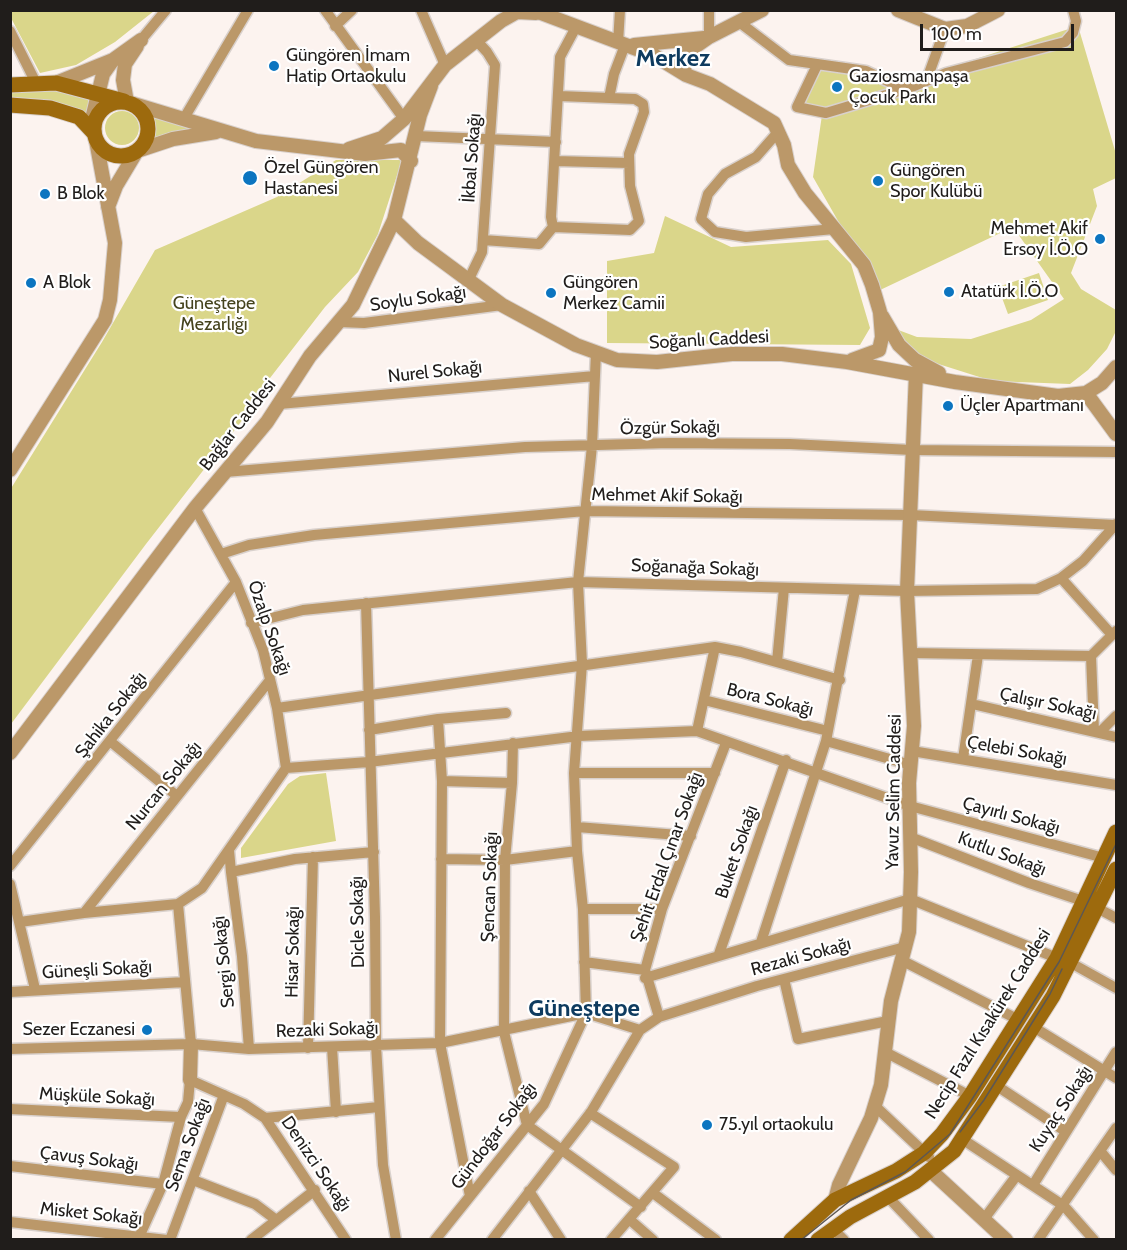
<!DOCTYPE html>
<meta charset="utf-8">
<style>
body{margin:0}
#map{position:relative;width:1127px;height:1250px;overflow:hidden;background:#fcf3ef;font-family:Cabin,sans-serif}
canvas{display:block}
.frame{position:absolute;inset:0;border:12px solid #201d1b;pointer-events:none}
.scale{position:absolute;left:920px;top:24px;width:154px;height:27px;box-sizing:border-box;border:3px solid #201d1b;border-top:0;padding-left:8px;font-size:18px;line-height:21px;white-space:nowrap;color:#201d1b;-webkit-text-stroke:4px #fff;paint-order:stroke}
</style>
<div id="map">
<canvas width="1127" height="1250"></canvas>
<div class="frame"></div>
<div class="scale">100 m</div>
</div>
<script>
const ctx = document.querySelector('canvas').getContext('2d');
ctx.lineJoin = 'round';
function fill(path, color) {
  ctx.fillStyle = color;
  ctx.fill(path, 'evenodd');
}
function toPath(rows) {
  const path = new Path2D();
  for (const r of rows) {
    if (r.length === 3) {
      path.moveTo(r[0] + r[2], r[1]);
      path.arc(r[0], r[1], r[2], 0, 2 * Math.PI);
      continue;
    }
    path.moveTo(r[0], r[1]);
    for (let i = 2; i < r.length; i += 2) path.lineTo(r[i], r[i + 1]);
  }
  return path;
}
function stroke(path, color, width, dash) {
  ctx.strokeStyle = color;
  ctx.lineWidth = width;
  ctx.lineCap = dash ? 'butt' : 'round';
  ctx.setLineDash(dash || []);
  ctx.stroke(path);
}
function drawText(font, color, halo, rows, align = 'center') {
  ctx.font = font + ' Cabin,sans-serif';
  ctx.lineWidth = 4.5;
  ctx.setLineDash([]);
  ctx.textBaseline = 'middle';
  ctx.strokeStyle = halo;
  ctx.fillStyle = color;
  for (const [text, x, y, turn = 0] of rows) {
    ctx.save();
    ctx.translate(x, y);
    ctx.rotate((+turn || 0) * Math.PI / 180);
    ctx.textAlign = isNaN(turn) ? turn : align;
    if (halo) ctx.strokeText(text, 0, 0);
    ctx.fillText(text, 0, 0);
    ctx.restore();
  }
}
fill(toPath([
 [10,11,11,10,154,11,115,42,76,65,40,73,11,18],
 [1078,26,1116,154,1116,178,1093,189,1097,206,1071,273,1081,289,1116,310,1116,331,1107,349,1088,370,1070,384,992,381,929,361,913,352,893,328,917,337,971,339,1031,320,1064,299,1013,227,878,291,813,177,822,115,795,107,811,61,862,65,907,81],
 [52,90,88,95,88,113,53,102,11,98,11,91],
 [122,128,17],
 [150,113,193,127,154,138],
 [336,160,402,160,378,234,358,272,325,307,270,378,247,414,146,544,11,724,10,490,102,342,155,250,277,197],
 [665,216,731,247,828,240,851,264,870,328,860,345,607,343,607,261,654,253],
 [1039,273,1048,300,1008,314,998,287],
 [326,773,336,841,241,858,241,848,288,784,300,776]
]), '#dad68a');
const minor = toPath([
 [325,10,404,119],
 [421,10,445,65],
 [709,10,709,37],
 [739,22,789,60,866,71,898,86,912,87,946,73,1065,42,1073,33,1076,21,1073,10],
 [335,26,352,10],
 [10,31,36,83],
 [141,40,166,10],
 [618,43,620,10],
 [817,65,797,107,826,113,906,89],
 [927,79,945,29],
 [559,96,635,99,643,104,644,112,629,154,630,186,639,221,630,230,553,227,551,217,560,57,576,27],
 [609,98,614,74,625,45],
 [183,120,248,10],
 [778,132,756,157,725,174,708,194,701,219,715,232,746,237,834,229],
 [416,136,556,142],
 [555,161,629,163],
 [483,240,539,244,553,227],
 [468,281,482,252,495,65,487,52,476,40],
 [339,322,364,323,502,305],
 [279,404,595,376],
 [225,472,525,447,670,443,790,444,912,450,1116,452],
 [195,508,236,582,263,650,277,708,286,768],
 [221,554,249,545,314,535,585,511,910,515,1116,525],
 [1061,578,1112,635],
 [366,603,375,917,376,1045,383,1165,396,1240],
 [251,623,303,610,578,582,907,591,1037,589,1061,578,1083,561,1116,524],
 [910,653,1091,656,1116,631],
 [1091,656,1094,731],
 [777,662,784,588],
 [704,700,828,731],
 [972,704,1116,737],
 [277,708,715,647,741,652,840,680],
 [438,719,442,781,440,1043,470,1196],
 [369,730,438,719,506,713],
 [697,731,715,647],
 [1100,732,1116,716],
 [826,741,911,765],
 [111,742,177,796],
 [513,743,512,783,505,860,504,1032,527,1125,641,1207],
 [912,751,1116,785],
 [963,759,978,655],
 [286,768,369,762,579,736,697,731,910,806,1104,858],
 [574,773,715,773],
 [442,781,512,783],
 [577,827,691,836],
 [910,837,1029,883,1083,901],
 [229,850,231,872,295,859,374,852],
 [441,859,505,860,577,851],
 [10,866,236,582],
 [231,872,242,956,249,1049],
 [10,884,35,989],
 [178,904,191,1044],
 [1097,908,1116,918],
 [583,909,662,909],
 [84,913,270,680],
 [20,922,84,913,178,904,202,888,286,768],
 [761,942,826,741,855,590],
 [719,954,786,760],
 [901,960,1017,1019],
 [584,962,645,970],
 [1071,963,1116,988],
 [645,978,910,899,1057,958],
 [784,979,798,1039,888,1021],
 [10,992,185,982],
 [659,1017,645,970,662,909,726,743],
 [1035,1028,1116,1078],
 [332,1047,336,1112],
 [308,1048,313,857],
 [10,1049,191,1044,249,1049,440,1043,586,1013,640,1030],
 [885,1052,970,1096],
 [997,1086,1065,1131],
 [875,1106,929,1157],
 [10,1109,181,1117],
 [590,1113,674,1167,611,1240],
 [265,1118,379,1107],
 [962,1139,1064,1206,1094,1240],
 [1101,1152,1116,1170],
 [10,1166,163,1184],
 [193,1180,255,1204,275,1219],
 [1033,1185,1116,1052],
 [529,1191,561,1240],
 [653,1193,716,1240],
 [888,1197,929,1240],
 [629,1219,653,1240],
 [984,1219,1017,1175],
 [10,1222,167,1240],
 [833,1229,844,1240],
 [140,1235,163,1184,181,1117,188,1102,190,1080,244,1104,265,1118,346,1240],
 [170,1240,224,1095],
 [251,1240,315,1190],
 [435,1240,544,1104,586,1013,583,909,577,851,574,773,582,664,578,582,592,446,596,352],
 [492,1240,591,1112,640,1030,659,1017,757,986,905,947],
 [1038,1240,1116,1128]
]);
const tertiary = toPath([
 [533,10,655,56,686,75,710,84,774,123,784,145,788,165,805,193,864,265,872,285,880,312,882,337,879,350,852,360],
 [898,10,945,29,967,26,998,10],
 [634,45,704,38],
 [137,46,125,64,123,80,127,102,256,141,365,154,401,150,411,161],
 [686,75,682,63,686,53,709,37,762,10],
 [56,83,113,60],
 [349,149,382,138,404,119,445,65,501,21,517,12,536,13],
 [108,207,116,186,137,151,173,139,216,132],
 [394,220,418,243,502,305,576,345,617,360,657,362,732,354,782,354,847,362,955,382,1058,396,1086,393,1116,434],
 [882,316,899,345,915,360,939,373],
 [1086,393,1102,383,1116,367],
 [10,470,105,320,110,300,115,243,92,119,103,74,113,60,141,40],
 [10,753,195,508,267,422,310,356,353,305,394,220,420,115,431,86],
 [190,1080,191,1044],
 [930,1170,1006,1240],
 [835,1200,839,1185,871,1118,881,1085,891,1001,909,932,911,872,909,783,914,726,907,591,916,373]
]);
const secondary = toPath([
 [10,85,56,83,124,101],
 [121,129,27],
 [10,105,50,108,79,117,94,133],
 [791,1240,835,1200,896,1171,924,1153,942,1134,970,1096,1057,958,1116,832],
 [818,1240,850,1217,915,1182,954,1151,1053,996,1116,869]
]);
stroke(minor, '#d9d1cd', 13);
stroke(tertiary, '#d9d1cd', 16);
stroke(secondary, '#d9d1cd', 17);
stroke(minor, '#bb9869', 10);
stroke(tertiary, '#bb9869', 14);
stroke(secondary, '#9d6a0d', 15);
stroke(toPath([
 [960,1132,984,1100,1050,994,1062,969],
 [801,1240,851,1200,905,1172,950,1134,1059,962,1116,844]
]), '#5c5754', 1.5);
for (const [x, y, r, color] of [
 [274,66,6,"#0c75c0"],
 [837,87,6,"#0c75c0"],
 [250,178,8,"#0c75c0"],
 [878,181,6,"#0c75c0"],
 [45,194,6,"#0c75c0"],
 [1100,239,6,"#0c75c0"],
 [31,283,6,"#0c75c0"],
 [949,292,6,"#0c75c0"],
 [551,293,6,"#0c75c0"],
 [948,406,6,"#0c75c0"],
 [147,1030,6,"#0c75c0"],
 [707,1125,6,"#0c75c0"]
]) {
  const dot = new Path2D();
  dot.arc(x, y, r, 0, 2 * Math.PI);
  ctx.fillStyle = color;
  ctx.fill(dot);
  stroke(dot, '#fff', 2);
}
drawText('18px', '#201d1b', '#fff', [
 ["Güngören İmam",286,56],
 ["Hatip Ortaokulu",286,77],
 ["Gaziosmanpaşa",849,77],
 ["Çocuk Parkı",849,98],
 ["Özel Güngören",264,168],
 ["Hastanesi",264,189],
 ["Güngören",890,171],
 ["Spor Kulübü",890,192],
 ["B Blok",57,194],
 ["Mehmet Akif",1088,229,"right"],
 ["Ersoy İ.Ö.O",1088,250,"right"],
 ["A Blok",43,283],
 ["Güngören",563,283],
 ["Merkez Camii",563,304],
 ["Atatürk İ.Ö.O",961,292],
 ["Üçler Apartmanı",960,406],
 ["Sezer Eczanesi",135,1030,"right"],
 ["75.yıl ortaokulu",719,1125]
], 'left');
drawText('18px', '#201d1b', '#fff', [
 ["İkbal Sokağı",472,158,-86],
 ["Soylu Sokağı",418,299,-8],
 ["Soğanlı Caddesi",709,340,-3],
 ["Nurel Sokağı",435,372,-6],
 ["Bağlar Caddesi",238,425,-52],
 ["Özgür Sokağı",670,428,-1],
 ["Mehmet Akif Sokağı",667,496,1],
 ["Soğanağa Sokağı",695,568,2],
 ["Özalp Sokağı",269,628,71],
 ["Bora Sokağı",770,700,14],
 ["Çalışır Sokağı",1048,704,12],
 ["Şahika Sokağı",111,715,-52],
 ["Çelebi Sokağı",1017,751,10],
 ["Nurcan Sokağı",164,786,-51],
 ["Yavuz Selim Caddesi",894,792,-89],
 ["Çayırlı Sokağı",1011,816,15],
 ["Buket Sokağı",737,852,-71],
 ["Kutlu Sokağı",1002,854,21],
 ["Şehit Erdal Çınar Sokağı",667,857,-70],
 ["Şencan Sokağı",490,887,-88],
 ["Dicle Sokağı",358,922,-91],
 ["Hisar Sokağı",293,952,-89],
 ["Rezaki Sokağı",801,957,-15],
 ["Sergi Sokağı",224,962,-96],
 ["Güneşli Sokağı",97,970,-3],
 ["Necip Fazıl Kısakürek Caddesi",988,1024,-58],
 ["Rezaki Sokağı",327,1030,-2],
 ["Müşküle Sokağı",97,1097,3],
 ["Kuyaç Sokağı",1061,1109,-57],
 ["Gündoğar Sokağı",494,1136,-53],
 ["Sema Sokağı",188,1145,-70],
 ["Çavuş Sokağı",89,1159,7],
 ["Denizci Sokağı",316,1164,56],
 ["Misket Sokağı",91,1214,6]
]);
drawText('18px', '#45431d', '#fff', [
 ["Güneştepe",214,304],
 ["Mezarlığı",214,325]
]);
drawText('bold 24px', '#0e3b5f', '#fff', [
 ["Merkez",673,59],
 ["Güneştepe",584,1009]
]);
</script>
